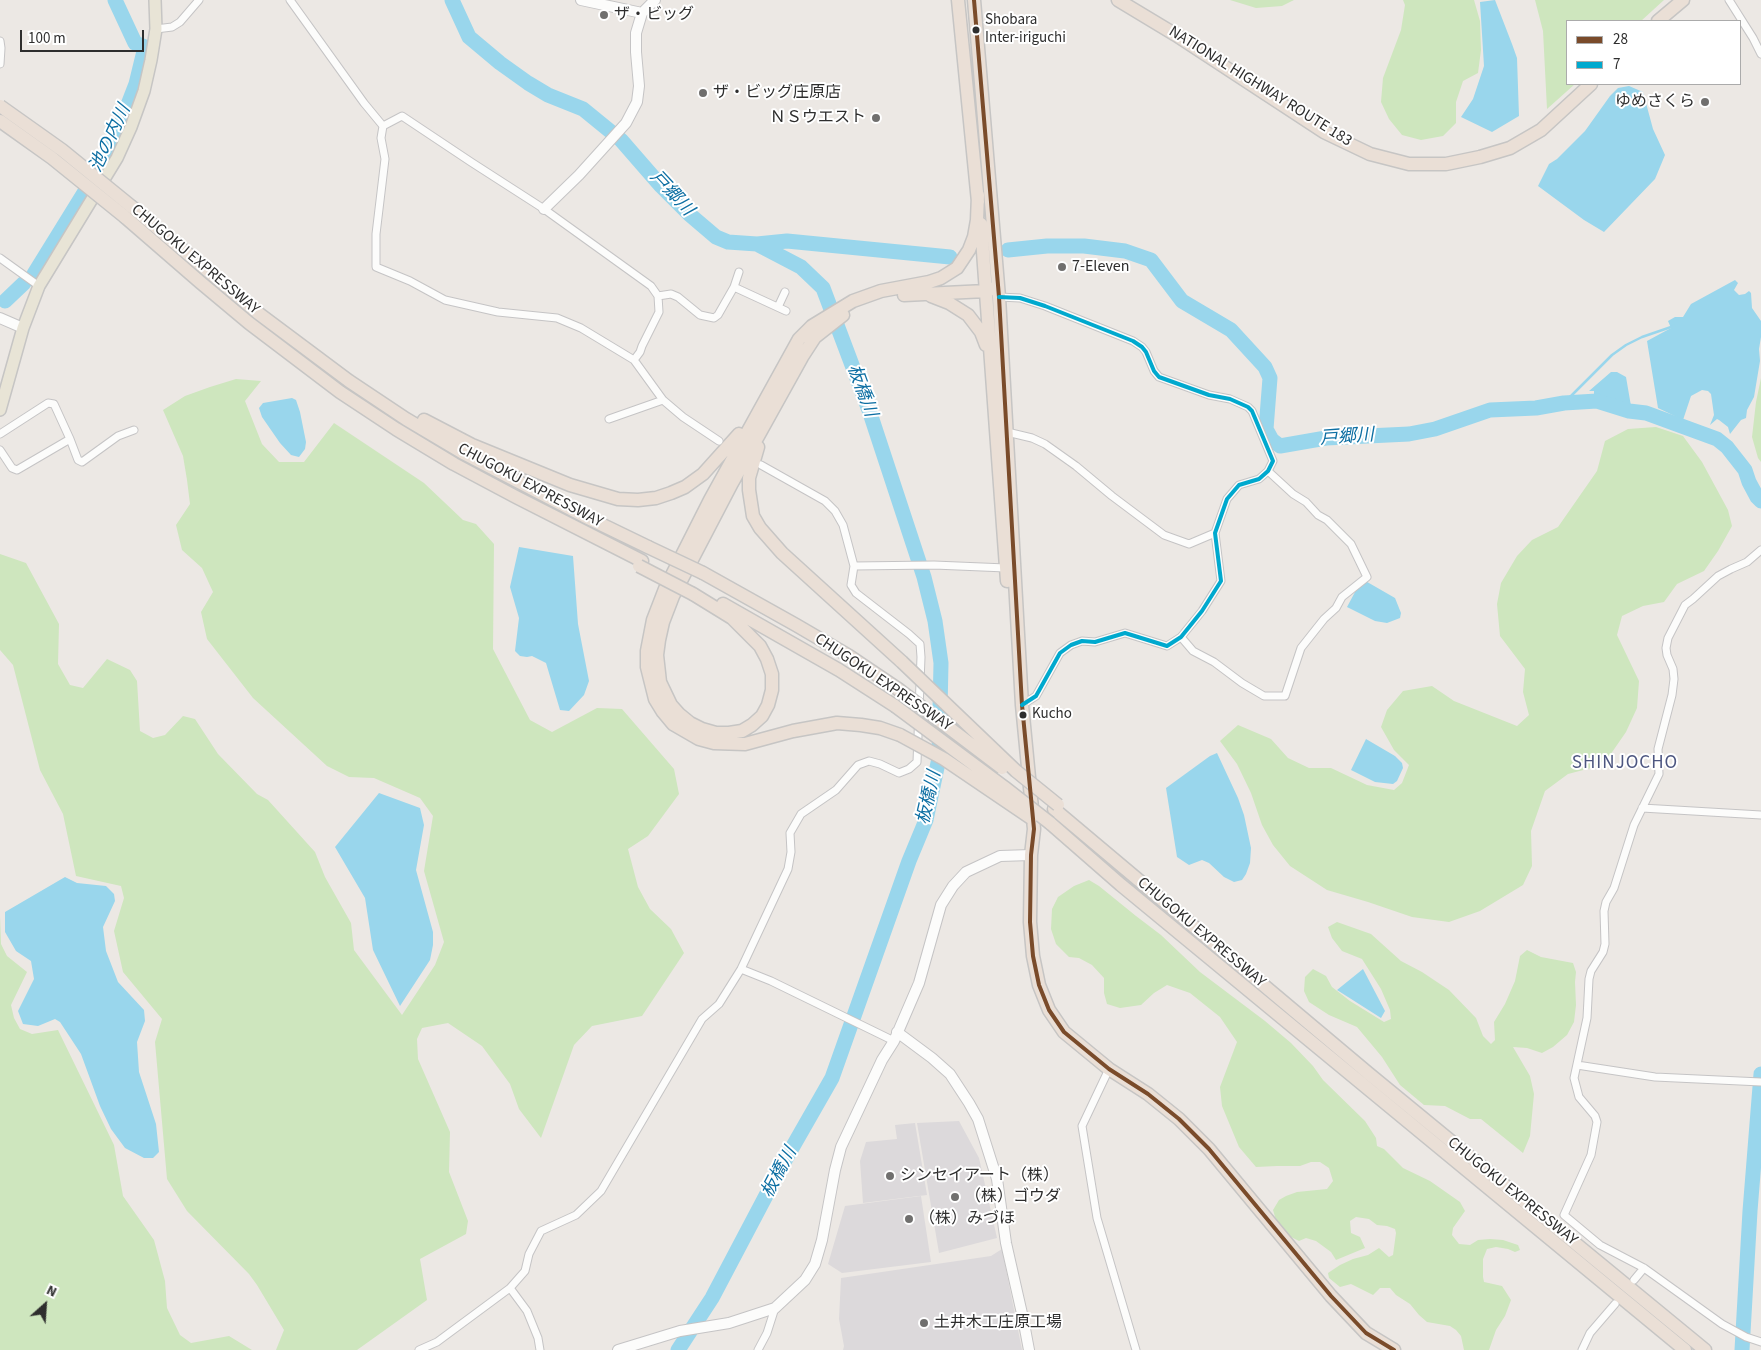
<!DOCTYPE html>
<meta charset="utf-8">
<style>
body{margin:0}
#map{position:relative;width:1761px;height:1350px;overflow:hidden;background:#ece8e4;font-family:"Source Sans 3",sans-serif}
canvas{display:block}
.legend{position:absolute;left:1566px;top:20px;width:175px;height:65px;box-sizing:border-box;background:#fff;border:1px solid #ababab;margin:0;padding:6px 9px;list-style:none;font-size:15px;color:#2e2e2e}
.legend li{display:flex;align-items:center;gap:10px;height:25px}
.legend b{width:25px;border:1px solid #ababab}
.north{position:absolute;left:20px;top:1280px;width:50px;height:50px;-webkit-text-stroke:4px #fff;paint-order:stroke;rotate:26deg;font-size:14px;font-weight:700;line-height:20px;text-align:center;color:#2e2e2e}
.north::after{content:'';display:block;margin:auto;width:18px;height:22px;background:#2e2e2e;clip-path:polygon(50% 0,100% 100%,50% 72%,0 100%)}
.scale{position:absolute;left:20px;top:30px;width:124px;height:22px;box-sizing:border-box;border:2px solid #2e2e2e;border-top:0;padding-left:6px;font-size:15px;line-height:18px;white-space:nowrap;color:#2e2e2e;-webkit-text-stroke:4px #fff;paint-order:stroke}
</style>
<div id="map">
<canvas width="1761" height="1350"></canvas>
<ul class="legend">
<li><b style="height:6px;background:#7a4b2a"></b>28</li>
<li><b style="height:6px;background:#00a9ce"></b>7</li>
</ul>
<div class="north">N</div>
<div class="scale">100 m</div>
</div>
<script>
const ctx = document.querySelector('canvas').getContext('2d');
ctx.lineJoin = 'round';
function fill(path, color) {
  ctx.fillStyle = color;
  ctx.fill(path, 'evenodd');
}
function toPath(rows) {
  const path = new Path2D();
  for (const r of rows) {
    path.moveTo(r[0], r[1]);
    for (let i = 2; i < r.length; i += 2) path.lineTo(r[i], r[i + 1]);
  }
  return path;
}
function stroke(path, color, width, dash) {
  ctx.strokeStyle = color;
  ctx.lineWidth = width;
  ctx.lineCap = dash ? 'butt' : 'round';
  ctx.setLineDash(dash || []);
  ctx.stroke(path);
}
function drawText(font, color, halo, rows, align = 'center') {
  ctx.font = font + ' "Source Sans 3","Noto Sans JP",sans-serif';
  ctx.lineWidth = 4;
  ctx.setLineDash([]);
  ctx.textBaseline = 'middle';
  ctx.strokeStyle = halo;
  ctx.fillStyle = color;
  for (const [text, x, y, turn = 0] of rows) {
    ctx.save();
    ctx.translate(x, y);
    ctx.rotate((+turn || 0) * Math.PI / 180);
    ctx.textAlign = isNaN(turn) ? turn : align;
    if (halo) ctx.strokeText(text, 0, 0);
    ctx.fillText(text, 0, 0);
    ctx.restore();
  }
}
fill(toPath([
 [959,1121,979,1158,997,1238,939,1253,917,1123],
 [915,1123,927,1195,863,1203,860,1161,866,1142,897,1139,895,1125],
 [921,1196,931,1262,842,1273,828,1264,845,1206],
 [1002,1249,1022,1350,843,1350,844,1346,839,1319,841,1278,991,1256]
]), '#dcd9db');
fill(toPath([
 [1230,0,1294,0,1282,6,1256,8],
 [1403,0,1474,0,1480,21,1481,50,1478,73,1463,81,1456,102,1456,123,1443,136,1421,140,1402,135,1389,119,1381,102,1383,78,1401,30,1405,5],
 [1535,0,1664,0,1641,21,1567,21,1567,84,1575,84,1547,109,1543,31],
 [1761,378,1761,462,1758,458,1752,437,1756,402],
 [236,379,261,381,245,401,262,444,279,462,304,462,334,423,424,483,463,520,476,524,494,544,493,649,530,720,552,732,597,708,622,709,674,769,679,794,648,836,628,849,638,887,650,909,671,929,684,953,642,1016,592,1026,574,1045,541,1138,519,1109,510,1084,482,1046,448,1023,422,1028,417,1039,418,1059,450,1132,449,1172,468,1221,466,1234,420,1259,427,1300,357,1350,276,1350,284,1330,257,1285,249,1274,187,1211,167,1179,155,1042,162,1019,123,972,114,931,124,898,121,886,76,876,63,814,40,770,13,665,0,650,0,554,26,563,59,624,58,664,70,685,83,688,107,659,130,670,137,681,140,731,153,738,165,735,183,716,195,719,218,754,257,794,268,800,315,852,325,877,351,923,354,950,402,1015,435,965,444,942,424,871,433,816,420,798,374,778,349,777,327,766,253,698,207,639,201,612,213,592,202,568,182,550,176,525,190,504,187,480,183,456,163,410,185,396,210,387],
 [1656,427,1683,436,1702,462,1728,510,1732,526,1718,551,1704,571,1677,584,1664,602,1643,606,1622,616,1617,635,1639,681,1637,708,1626,732,1608,758,1591,768,1568,774,1545,791,1531,831,1532,866,1523,885,1480,911,1449,922,1412,917,1368,902,1327,890,1290,866,1273,845,1262,825,1251,793,1237,764,1220,741,1238,725,1271,739,1288,758,1309,768,1331,768,1367,785,1394,790,1402,783,1409,765,1394,750,1381,727,1387,710,1403,691,1432,686,1454,701,1517,726,1529,715,1523,692,1525,669,1500,636,1497,604,1501,583,1517,556,1532,540,1558,527,1597,471,1605,441,1628,429],
 [1089,880,1099,886,1136,916,1161,935,1200,972,1265,1021,1291,1043,1313,1066,1323,1080,1365,1121,1376,1138,1377,1146,1384,1149,1403,1168,1430,1181,1460,1202,1465,1211,1453,1228,1452,1235,1459,1244,1470,1245,1478,1240,1490,1239,1503,1240,1518,1245,1520,1250,1515,1252,1508,1249,1496,1247,1487,1249,1483,1259,1483,1277,1484,1282,1502,1286,1511,1300,1505,1316,1496,1330,1489,1350,1464,1350,1461,1336,1456,1330,1450,1326,1427,1322,1419,1315,1410,1304,1396,1295,1390,1288,1380,1288,1373,1295,1351,1284,1340,1287,1329,1278,1328,1273,1340,1265,1353,1259,1368,1255,1379,1248,1389,1257,1393,1255,1396,1233,1395,1229,1387,1226,1377,1225,1369,1219,1356,1217,1350,1221,1351,1233,1360,1237,1365,1248,1336,1260,1331,1252,1316,1241,1306,1238,1299,1241,1287,1235,1276,1220,1273,1210,1279,1200,1286,1196,1297,1192,1327,1189,1333,1181,1329,1168,1320,1162,1311,1162,1300,1166,1277,1166,1256,1167,1239,1147,1222,1106,1220,1087,1237,1042,1220,1017,1190,993,1167,985,1154,993,1141,1005,1120,1008,1107,1004,1104,993,1104,978,1092,965,1079,958,1069,957,1056,944,1051,929,1052,909,1058,897,1074,886],
 [0,916,1,944,7,956,27,972,11,1005,14,1018,20,1029,32,1034,58,1030,114,1145,123,1196,154,1240,165,1281,167,1308,180,1335,191,1343,229,1336,252,1350,0,1350],
 [1337,922,1371,934,1401,961,1422,972,1449,990,1476,1018,1483,1036,1491,1044,1495,1040,1494,1022,1505,1004,1515,981,1520,956,1527,950,1541,957,1573,963,1576,972,1575,982,1576,1005,1574,1022,1567,1035,1553,1047,1542,1053,1527,1048,1513,1047,1530,1076,1534,1094,1530,1136,1523,1153,1481,1119,1470,1119,1445,1106,1424,1105,1400,1085,1382,1057,1357,1027,1329,1015,1309,1002,1304,991,1305,977,1313,969,1326,976,1332,987,1350,1001,1384,1022,1391,1019,1390,1010,1381,989,1362,959,1342,951,1332,938,1328,927]
]), '#cee6be');
fill(toPath([
 [1495,0,1512,44,1517,58,1519,116,1492,132,1461,117,1473,99,1484,66,1480,2],
 [1629,86,1643,92,1653,129,1665,155,1655,179,1604,232,1584,220,1538,186,1549,164,1557,159,1585,131,1610,96,1618,88],
 [1735,280,1738,283,1734,290,1739,295,1745,294,1749,291,1751,293,1752,308,1761,321,1761,337,1759,349,1760,361,1754,397,1747,410,1746,418,1741,420,1730,434,1728,427,1719,420,1717,419,1710,425,1714,415,1711,394,1708,391,1702,390,1691,396,1683,420,1658,408,1647,341,1671,328,1668,321,1675,317,1683,317,1691,304],
 [1611,372,1617,372,1626,377,1631,406,1604,398,1589,397,1594,395,1594,391,1589,391],
 [292,398,296,400,300,412,306,442,305,449,299,457,291,455,280,443,262,417,259,408,263,403],
 [519,547,573,556,578,624,589,681,584,695,569,711,560,710,546,663,532,656,527,657,520,656,515,651,519,618,510,587],
 [1362,579,1395,598,1401,613,1400,618,1387,623,1375,621,1347,607],
 [1366,739,1395,756,1402,763,1403,768,1397,781,1393,784,1375,782,1351,770],
 [1217,753,1238,798,1244,815,1251,848,1250,863,1246,874,1242,880,1234,882,1224,877,1209,863,1202,860,1189,865,1177,857,1166,788,1210,756],
 [379,793,420,808,424,825,416,870,433,932,433,945,430,960,400,1006,373,950,365,898,335,847],
 [65,877,77,883,106,886,114,894,115,901,103,927,106,951,118,982,144,1010,145,1021,137,1042,139,1072,156,1124,159,1152,153,1158,144,1158,125,1148,111,1129,100,1106,81,1054,60,1022,55,1019,38,1026,23,1024,18,1011,34,979,31,961,16,951,5,932,5,912],
 [1363,969,1385,1011,1381,1018,1337,990]
]), '#99d6ec');
stroke(toPath([
 [1564,403,1612,355,1626,345,1642,337,1674,326]
]), '#99d6ec', 2.5);
stroke(toPath([
 [452,0,469,37,500,63,528,83,548,95,583,109,621,140,661,186,689,214,716,237,728,242,757,244,787,241,950,257],
 [1008,250,1047,246,1084,246,1125,251,1151,260,1182,301,1231,330,1265,367,1270,378,1266,429,1272,440,1280,446,1326,438,1409,434,1435,429,1490,410,1536,408,1564,403,1597,401,1629,411,1646,413,1717,439,1727,447,1745,470,1749,482,1757,497,1761,501],
 [34,274,110,151,136,84,145,47,135,43,115,0],
 [5,301,24,283],
 [678,1350,712,1298,780,1169,832,1078,909,861,926,820,939,758,941,663,935,621,924,577,869,410,823,288,801,267,757,244],
 [1742,1350,1750,1211,1761,1074]
]), '#99d6ec', 15);
const street = toPath([
 [290,0,364,103,383,126],
 [1729,0,1753,38,1761,54],
 [156,29,172,27,180,22,199,0],
 [0,41,1,48,0,64],
 [383,126,381,138,385,159,376,234,376,267,410,281,445,300,498,312,557,318,581,328,634,360,663,400,683,417,719,441],
 [383,126,402,116,471,162,544,209,651,286,658,296,659,312,642,346,640,352,634,360],
 [0,258,39,286],
 [734,287,739,272],
 [658,296,671,294,678,297,700,315,714,318,718,315,734,287,786,311],
 [999,297,1020,298,1045,306,1133,341,1142,347,1146,352,1154,371,1159,377,1209,395,1230,399,1248,407,1252,411,1273,461,1268,471,1259,479,1239,485,1227,499,1215,533,1221,581,1202,611,1181,637,1167,646,1125,633,1095,642,1082,641,1071,645,1060,653,1036,696,1022,705],
 [778,307,785,292],
 [609,419,663,400],
 [1007,432,1032,438,1045,444,1076,466,1112,496,1164,535,1189,544,1215,533],
 [0,434,48,403,54,404,70,439],
 [0,450,12,468,17,470,70,439,78,460,82,462,118,436,134,430],
 [1761,550,1747,562,1731,569,1718,576,1693,599,1685,605,1668,638,1666,648,1667,655,1673,669,1674,679,1672,695,1658,749,1659,774,1634,825,1614,888,1606,902,1604,911,1605,944,1603,952,1591,971,1589,979,1587,1018,1574,1078,1579,1097,1595,1116,1597,1122,1591,1155,1564,1215,1600,1245,1644,1268,1722,1324,1746,1337,1761,1342],
 [854,566,934,565,1006,568],
 [1181,637,1193,651,1214,662,1242,683,1264,696,1285,696,1301,648,1324,619,1336,608,1342,597,1367,577,1351,544,1327,520,1318,515,1306,502,1293,494,1268,471],
 [1642,808,1761,815],
 [741,969,771,981,894,1041],
 [1577,1065,1655,1077,1761,1082],
 [1109,1069,1082,1126,1097,1218,1136,1350],
 [1634,1280,1644,1268],
 [510,1288,527,1311,538,1338,540,1350],
 [419,1350,437,1342,510,1288,525,1271,529,1254,541,1231,576,1215,601,1191,702,1019,719,1004,741,969,788,869,791,852,790,833,801,814,836,790,858,765,869,761,880,764,899,773,909,769,917,762,921,657,920,644,909,634,856,593,851,585,854,566,843,525,835,511,825,501,761,465],
 [758,1350,767,1333,775,1308],
 [1582,1350,1590,1333,1615,1304]
]);
const secondary = toPath([
 [581,0,642,13],
 [544,209,579,175,626,123,637,102,639,86,636,52,636,33,642,13,655,0],
 [0,318,23,328],
 [897,1032,932,1058,950,1074,969,1103,978,1119,997,1179,1006,1243,1023,1318,1029,1350],
 [618,1350,680,1331,729,1323,775,1308,805,1280,815,1264,822,1240,835,1170,841,1147,882,1060,894,1041,919,983,941,905,953,886,966,872,1000,856,1031,855]
]);
const primary = toPath([
 [0,410,23,328,39,286,117,158,131,127,144,91,151,60,156,29,155,0]
]);
const highway = toPath([
 [958,0,978,202],
 [974,0,999,297,1022,705,1034,829,1031,855,1030,922,1033,956,1039,985,1049,1010,1064,1032,1109,1069,1148,1094,1179,1119,1209,1149,1331,1296,1366,1333,1394,1350],
 [1118,0,1176,35,1324,132,1370,154,1409,164,1446,164,1480,157,1510,148,1541,130,1591,84],
 [1658,21,1683,0],
 [132,207,258,313,349,381,406,419,465,454,584,516,648,547],
 [125,217,200,282,249,323,340,392,396,429,454,464,516,497,642,561],
 [981,224,1007,581],
 [904,295,986,291,998,287],
 [931,296,949,303,968,315,981,332,986,345],
 [424,420,472,445,570,485,618,499,638,500,656,498,671,493,685,487,703,474,739,434],
 [758,447,749,478,749,490,753,516,760,528,782,553,902,662],
 [703,573,796,625,849,656,898,689],
 [693,594,732,618,760,646,767,659,772,674,772,690,768,705,762,716,752,725,742,731,729,733,716,733,702,729,690,723,679,714,671,705,660,682,657,655,659,640,663,622,673,596,732,483,802,357,815,337,843,315],
 [723,604,839,670,895,706],
 [900,735,880,728,861,725,837,723,793,731,745,744,714,743,699,739,673,724,663,712,655,699,647,667,647,651,653,620,665,589,710,500,799,339,812,326,853,301,881,291,929,282,941,278,957,268,969,250,974,237,977,220,978,195],
 [1054,809,1368,1073,1705,1350],
 [1050,823,1121,885,1685,1350]
]);
stroke(street, '#c5c4c5', 9);
stroke(secondary, '#c5c4c5', 12);
stroke(primary, '#c6c5c4', 14);
stroke(highway, '#c6c5c4', 15);
stroke(street, '#fcfcfb', 7);
stroke(secondary, '#fcfcfb', 10);
stroke(primary, '#e8e4d6', 11);
stroke(highway, '#eadfd6', 12);
const highwayBridge = toPath([
 [0,106,62,150,132,207],
 [0,121,52,158,125,217],
 [648,547,703,573],
 [639,566,693,594],
 [902,662,1016,771,1058,805],
 [898,689,1002,768],
 [895,706,1004,787,1050,823],
 [900,735,944,759,1031,818]
]);
stroke(highwayBridge, '#c6c5c4', 15, []);
stroke(highwayBridge, '#eadfd6', 12);
stroke(toPath([
 [974,0,999,297,1022,705,1034,829,1031,855,1030,922,1033,956,1039,985,1049,1010,1064,1032,1109,1069,1148,1094,1179,1119,1209,1149,1331,1296,1366,1333,1394,1350]
]), '#7a4b2a', 4);
stroke(toPath([
 [999,297,1020,298,1045,306,1133,341,1142,347,1146,352,1154,371,1159,377,1209,395,1230,399,1248,407,1252,411,1273,461,1268,471,1259,479,1239,485,1227,499,1215,533,1221,581,1202,611,1181,637,1167,646,1125,633,1095,642,1082,641,1071,645,1060,653,1036,696,1022,705]
]), '#00a9ce', 4);
for (const [x, y, r, color] of [
 [604,15,5,"#706f6e"],
 [976,30,4.5,"#2e2e2e"],
 [703,93,5,"#706f6e"],
 [1705,102,5,"#706f6e"],
 [876,118,5,"#706f6e"],
 [1062,267,5,"#706f6e"],
 [1023,715,4.5,"#2e2e2e"],
 [890,1176,5,"#706f6e"],
 [955,1197,5,"#706f6e"],
 [909,1219,5,"#706f6e"],
 [924,1323,5,"#706f6e"]
]) {
  const dot = new Path2D();
  dot.arc(x, y, r, 0, 2 * Math.PI);
  ctx.fillStyle = color;
  ctx.fill(dot);
  stroke(dot, '#fff', 2);
}
drawText('15px', '#2e2e2e', '#fff', [
 ["Shobara",985,21],
 ["Inter-iriguchi",985,39],
 ["Kucho",1032,715]
], 'left');
drawText('16px', '#2e2e2e', '#fff', [
 ["ザ・ビッグ",614,15],
 ["ザ・ビッグ庄原店",713,93],
 ["ゆめさくら",1695,102,"right"],
 ["ＮＳウエスト",866,118,"right"],
 ["7-Eleven",1072,267],
 ["シンセイアート（株）",900,1176],
 ["（株）ゴウダ",965,1197],
 ["（株）みづほ",919,1219],
 ["土井木工庄原工場",934,1323]
], 'left');
drawText('16px', '#2e2e2e', '#fff', [
 ["NATIONAL HIGHWAY ROUTE 183",1260,87,32],
 ["CHUGOKU EXPRESSWAY",195,260,40],
 ["CHUGOKU EXPRESSWAY",530,486,28],
 ["CHUGOKU EXPRESSWAY",883,683,34],
 ["CHUGOKU EXPRESSWAY",1201,933,40],
 ["CHUGOKU EXPRESSWAY",1512,1192,39]
]);
drawText('italic 18px', '#0d6fa3', '#fff', [
 ["池の内川",111,139,-65],
 ["戸郷川",671,194,47],
 ["板橋川",861,391,70],
 ["戸郷川",1347,438,-4],
 ["板橋川",930,798,-77],
 ["板橋川",780,1173,-62]
]);
ctx.letterSpacing = '1px';
drawText('19px', '#4d5680', '#fff', [
 ["SHINJOCHO",1625,764]
]);
ctx.letterSpacing = '0px';
</script>
